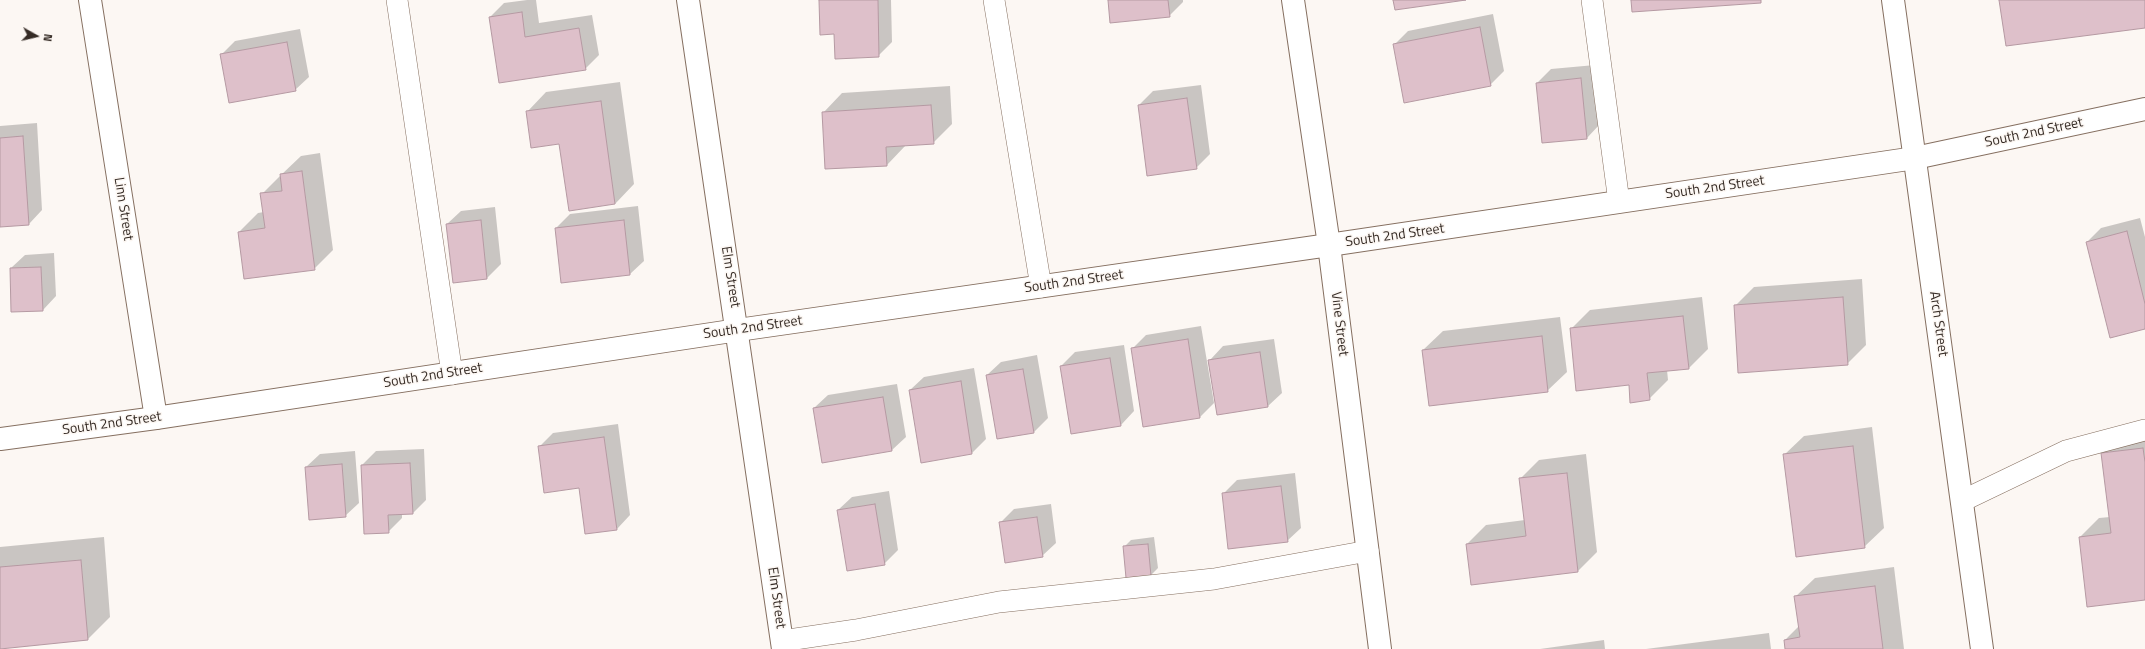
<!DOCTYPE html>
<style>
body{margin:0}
#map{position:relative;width:2145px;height:649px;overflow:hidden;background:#fcf7f3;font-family:"Titillium Web",sans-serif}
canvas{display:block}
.north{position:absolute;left:16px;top:16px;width:40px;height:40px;-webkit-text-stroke:3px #fcf7f3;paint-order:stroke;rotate:98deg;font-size:11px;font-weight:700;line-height:16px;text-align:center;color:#352b25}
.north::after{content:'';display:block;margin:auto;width:14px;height:18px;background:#352b25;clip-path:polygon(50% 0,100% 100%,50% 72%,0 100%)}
</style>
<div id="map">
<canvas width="2145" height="649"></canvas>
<div class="north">N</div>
</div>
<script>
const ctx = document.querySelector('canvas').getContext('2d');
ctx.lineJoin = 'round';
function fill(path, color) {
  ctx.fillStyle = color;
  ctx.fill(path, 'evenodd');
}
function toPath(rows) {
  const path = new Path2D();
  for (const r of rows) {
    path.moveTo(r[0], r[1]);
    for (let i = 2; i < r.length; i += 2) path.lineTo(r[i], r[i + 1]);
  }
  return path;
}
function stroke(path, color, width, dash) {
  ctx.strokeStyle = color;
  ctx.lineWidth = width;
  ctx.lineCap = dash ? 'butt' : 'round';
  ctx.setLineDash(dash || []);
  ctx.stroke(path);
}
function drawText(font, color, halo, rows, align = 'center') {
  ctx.font = font + ' "Titillium Web",sans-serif';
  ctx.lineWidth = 3;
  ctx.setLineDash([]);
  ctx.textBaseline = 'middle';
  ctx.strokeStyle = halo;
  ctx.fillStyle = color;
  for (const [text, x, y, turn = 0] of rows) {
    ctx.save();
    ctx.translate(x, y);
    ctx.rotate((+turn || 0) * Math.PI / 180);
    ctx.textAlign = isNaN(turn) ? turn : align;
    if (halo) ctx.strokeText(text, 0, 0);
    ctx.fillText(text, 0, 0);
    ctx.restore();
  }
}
fill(toPath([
 [527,0,536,0,539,23,592,15,599,55,585,69,500,82,490,17,504,3],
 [820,0,891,0,892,42,878,56,835,33],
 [1109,0,1183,0,1183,2,1169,16],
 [1493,14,1504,71,1490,85,1394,45,1408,31],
 [300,29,309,77,295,90,221,55,235,41],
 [1595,65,1600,124,1587,138,1537,83,1551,69],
 [620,82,634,184,615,204,560,143,527,112,546,92],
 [1201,85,1210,154,1196,168,1139,105,1153,91],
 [950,86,952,124,933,143,906,145,887,165,823,113,842,93],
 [37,123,42,210,29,224,0,226,0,126],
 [320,153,333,250,314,269,239,232,258,213,264,212,262,194,281,175,301,156],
 [638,206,644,261,630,274,556,228,570,214],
 [495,207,501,264,487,278,454,282,447,224,461,211],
 [2140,218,2145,237,2145,328,2087,242,2101,228],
 [54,253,56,296,43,310,11,268,25,255],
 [1862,279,1866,345,1847,364,1735,306,1754,287],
 [1702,297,1708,349,1689,368,1667,370,1668,380,1649,399,1630,384,1571,329,1590,310],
 [1560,317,1567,372,1547,391,1423,350,1443,331],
 [1201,326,1214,403,1200,417,1132,349,1146,335],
 [1274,339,1282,393,1268,406,1210,360,1223,346],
 [1124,345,1134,411,1121,425,1061,366,1075,352],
 [1037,355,1048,418,1034,432,998,438,987,375,1001,362],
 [974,368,986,439,972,453,910,390,924,377],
 [897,384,906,437,892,450,814,408,828,395],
 [618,424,630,515,617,529,580,487,539,447,553,433],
 [1872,427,1884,528,1864,547,1784,455,1804,436],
 [2145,431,2145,599,2080,537,2099,518,2110,517,2102,453,2121,434],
 [424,449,426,500,413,513,402,514,402,518,388,532,362,465,376,451],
 [355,451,359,503,345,516,306,467,320,454],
 [1586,454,1597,552,1578,571,1472,583,1467,544,1486,525,1525,520,1520,479,1539,460],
 [1295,473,1301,528,1287,541,1223,494,1237,480],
 [889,491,898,550,884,564,838,510,852,497],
 [1051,504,1056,543,1042,556,1000,523,1014,509],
 [104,537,110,617,87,640,0,648,0,547],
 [1154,537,1158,568,1151,575,1124,547,1131,540],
 [1894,567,1904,649,1786,649,1785,640,1799,626,1795,597,1815,578],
 [1769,633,1771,649,1646,649],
 [1604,640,1605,649,1540,649]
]), '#0003');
const building = toPath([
 [819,0,878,0,879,57,835,59,834,34,820,35,819,0],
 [1108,0,1168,0,1170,17,1110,23,1108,0],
 [1393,0,1466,0,1395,10,1393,0],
 [1631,0,1761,0,1761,3,1632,12,1631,0],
 [1999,0,2145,0,2145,28,2006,46,1999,0],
 [522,12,525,37,579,28,586,70,499,83,489,17,522,12],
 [1480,27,1491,86,1404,103,1393,44,1480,27],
 [287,42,296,91,229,103,220,54,287,42],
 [1581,78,1587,139,1542,143,1536,83,1581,78],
 [1187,98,1197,169,1147,176,1138,105,1187,98],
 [601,101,615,204,569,211,559,144,531,148,526,111,601,101],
 [931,105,934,144,886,147,887,166,825,169,822,112,931,105],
 [23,136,29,225,0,227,0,138,23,136],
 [302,171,315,270,244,279,238,232,265,228,260,193,282,191,280,174,302,171],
 [481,220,487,279,453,283,446,224,481,220],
 [624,220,630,275,561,283,555,228,624,220],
 [2127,231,2145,304,2145,329,2110,338,2086,242,2127,231],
 [41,267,43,311,11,312,10,268,41,267],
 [1843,297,1848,365,1738,373,1734,305,1843,297],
 [1683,316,1689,369,1647,373,1650,400,1630,403,1629,385,1576,391,1570,328,1683,316],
 [1542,336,1548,392,1429,406,1422,350,1542,336],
 [1188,339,1200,418,1143,427,1131,348,1188,339],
 [1260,352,1268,407,1217,415,1208,360,1260,352],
 [1110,358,1121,426,1071,434,1060,366,1110,358],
 [1023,369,1034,433,997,439,986,375,1023,369],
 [961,381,972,454,921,463,909,390,961,381],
 [883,397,892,451,822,463,813,408,883,397],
 [604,437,617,530,585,534,579,488,544,493,538,446,604,437],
 [1853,446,1865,548,1796,557,1783,454,1853,446],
 [2143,448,2145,462,2145,600,2087,607,2079,537,2111,533,2101,453,2143,448],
 [410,463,413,514,388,515,389,533,364,534,361,465,410,463],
 [342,464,346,517,309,520,305,467,342,464],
 [1567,473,1578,572,1471,585,1466,544,1526,536,1519,478,1567,473],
 [1281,486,1288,542,1228,549,1222,493,1281,486],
 [875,504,885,565,847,571,837,510,875,504],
 [1037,517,1043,557,1005,563,999,522,1037,517],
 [1148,544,1151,576,1126,578,1123,546,1148,544],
 [81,560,88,640,0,649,0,567,81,560],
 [1875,586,1883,649,1785,649,1784,640,1800,637,1794,596,1875,586]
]);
fill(building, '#dec0ca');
stroke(building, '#b599a2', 1);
const lane = toPath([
 [397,0,452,374],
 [994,0,1041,287],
 [1592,0,1619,202],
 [1962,501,2066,451,2145,430],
 [782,641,856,630,999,602,1214,579,1368,551]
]);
const street = toPath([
 [90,0,156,418],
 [688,0,783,649],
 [1293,0,1329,245,1380,649],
 [1893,0,1982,649]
]);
const secondary = toPath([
 [0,439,156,418,738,330,1329,245,1915,158,2145,109]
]);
stroke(lane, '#856f60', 22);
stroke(street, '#856f60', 24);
stroke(secondary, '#856f60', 24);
stroke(lane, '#fff', 21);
stroke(street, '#fff', 22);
stroke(secondary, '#fff', 22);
drawText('14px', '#352b25', '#fcf7f3', [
 ["South 2nd Street",2034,133,-12],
 ["South 2nd Street",1715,188,-8],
 ["Linn Street",123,209,81],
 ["South 2nd Street",1395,236,-8],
 ["Elm Street",730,277,81],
 ["South 2nd Street",1074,282,-8],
 ["Vine Street",1339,324,83],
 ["Arch Street",1938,324,82],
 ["South 2nd Street",753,328,-8],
 ["South 2nd Street",433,376,-9],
 ["South 2nd Street",112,424,-8],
 ["Elm Street",776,598,82]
]);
</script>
